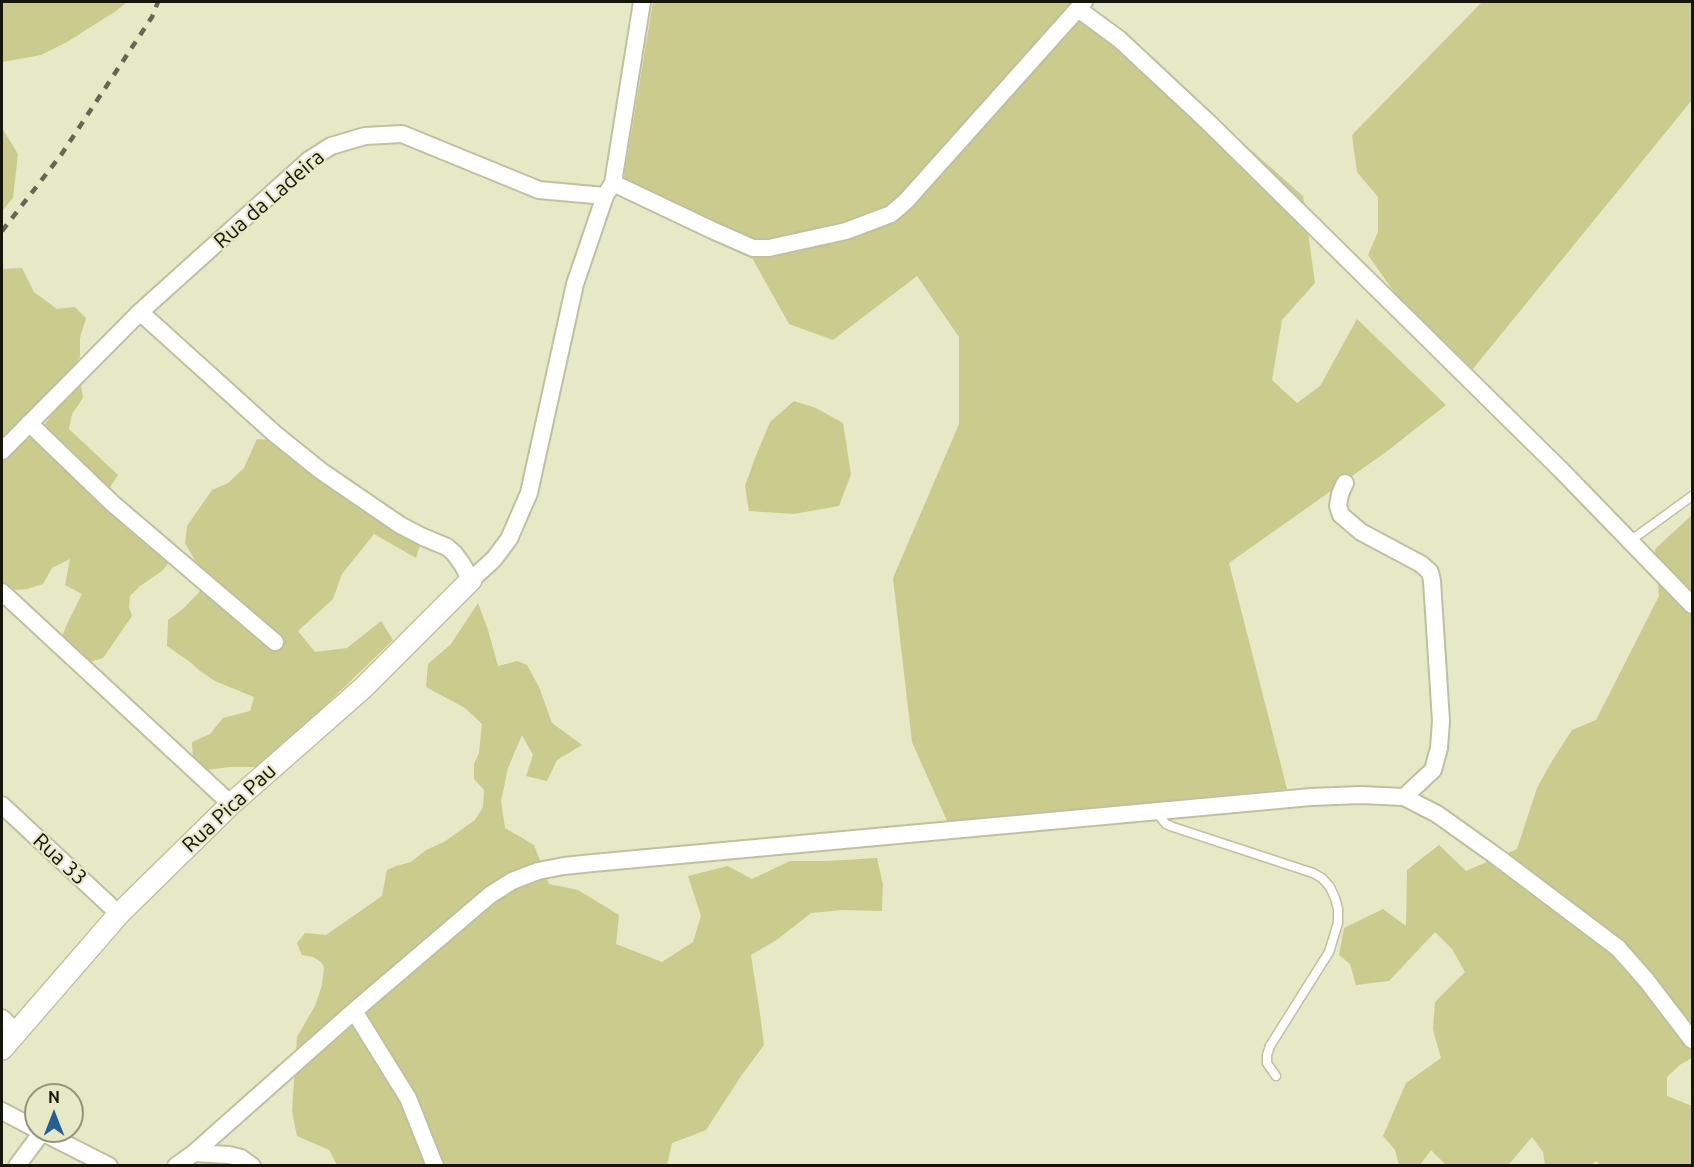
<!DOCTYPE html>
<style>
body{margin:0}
#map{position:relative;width:1694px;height:1167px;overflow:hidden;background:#e7e8c5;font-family:Ubuntu,sans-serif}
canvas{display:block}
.frame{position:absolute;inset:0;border:3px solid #151509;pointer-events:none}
.north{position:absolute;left:24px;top:1083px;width:60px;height:60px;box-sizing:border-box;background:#e7e8c5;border:2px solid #93947a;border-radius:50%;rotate:0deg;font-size:16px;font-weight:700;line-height:24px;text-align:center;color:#151509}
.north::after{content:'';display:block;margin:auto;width:21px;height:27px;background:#285e96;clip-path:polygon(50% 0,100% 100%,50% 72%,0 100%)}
</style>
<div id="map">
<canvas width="1694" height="1167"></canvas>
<div class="frame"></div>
<div class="north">N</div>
</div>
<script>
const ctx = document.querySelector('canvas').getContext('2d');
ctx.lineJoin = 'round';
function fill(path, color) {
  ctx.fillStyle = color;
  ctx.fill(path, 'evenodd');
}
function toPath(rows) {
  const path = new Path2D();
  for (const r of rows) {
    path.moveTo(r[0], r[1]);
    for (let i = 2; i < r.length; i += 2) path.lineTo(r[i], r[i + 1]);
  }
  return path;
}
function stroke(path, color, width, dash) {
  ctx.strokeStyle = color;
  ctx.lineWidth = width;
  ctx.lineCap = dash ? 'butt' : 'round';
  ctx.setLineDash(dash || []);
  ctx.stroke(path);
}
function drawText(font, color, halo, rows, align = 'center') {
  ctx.font = font + ' Ubuntu,sans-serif';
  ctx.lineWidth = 4.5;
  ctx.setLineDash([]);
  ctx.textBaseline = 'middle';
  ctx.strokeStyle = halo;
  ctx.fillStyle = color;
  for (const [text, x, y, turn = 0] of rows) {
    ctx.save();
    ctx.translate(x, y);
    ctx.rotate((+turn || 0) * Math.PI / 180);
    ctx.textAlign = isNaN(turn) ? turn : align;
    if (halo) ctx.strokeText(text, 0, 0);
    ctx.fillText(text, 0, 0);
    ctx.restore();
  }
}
fill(toPath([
 [2,2,127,2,116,11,67,42,41,55,2,62],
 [653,2,1084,2,1303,196,1315,283,1282,320,1272,380,1297,403,1320,386,1357,319,1446,405,1386,452,1229,563,1287,789,948,823,912,742,893,578,959,424,959,337,917,276,833,340,789,324,751,256,624,177],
 [1482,2,1692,2,1692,100,1472,370,1406,309,1368,255,1378,232,1378,197,1357,172,1352,135],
 [2,128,18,154,13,198,2,211],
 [22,268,34,292,57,309,75,307,86,318,80,338,80,357,58,386,2,440,2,269],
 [81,384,83,398,72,414,69,429,118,475,109,489,103,507,127,520,172,559,162,571,140,586,130,596,129,607,132,616,103,658,90,662,75,653,62,637,66,626,82,594,65,585,70,559,52,568,43,584,27,589,15,590,2,582,2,461,45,424,67,392],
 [794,401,816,408,843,423,851,474,839,506,794,514,749,511,745,486,755,458,770,422],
 [257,439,273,440,389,526,420,545,416,558,374,534,342,574,333,599,298,631,315,652,347,648,381,621,393,640,276,753,258,767,229,767,207,770,193,759,192,742,210,734,223,718,250,711,254,697,215,681,200,671,190,662,167,646,168,620,183,609,202,589,201,571,185,543,187,526,212,490,228,483,244,468],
 [1692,515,1692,1058,1681,1064,1667,1077,1667,1096,1692,1106,1692,1165,1601,1166,1596,1161,1591,1165,1545,1165,1543,1152,1532,1137,1510,1163,1506,1165,1446,1165,1431,1150,1420,1165,1399,1165,1395,1150,1383,1136,1406,1083,1441,1058,1433,1030,1435,1002,1465,972,1452,949,1435,932,1389,981,1356,985,1350,964,1339,955,1344,928,1383,909,1406,926,1407,870,1439,845,1466,871,1517,849,1537,788,1552,761,1572,730,1596,720,1659,596,1655,549],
 [478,603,488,630,498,666,517,661,527,665,539,687,552,723,582,745,557,760,547,781,526,776,533,755,522,735,508,768,501,801,505,828,534,845,549,884,578,890,619,915,616,944,662,962,693,942,701,916,688,876,728,866,752,879,790,861,826,861,877,858,883,885,882,911,842,910,811,913,778,939,751,955,760,1014,764,1045,741,1076,706,1130,672,1143,667,1165,337,1165,329,1150,297,1136,292,1111,297,1037,315,1006,322,985,324,967,321,962,313,957,302,955,297,943,305,933,326,935,382,896,387,870,396,866,411,862,426,850,444,842,475,820,483,807,484,790,474,779,474,764,479,753,482,724,465,708,426,687,428,664,451,644]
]), '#cacb8d');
const service = toPath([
 [1630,541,1692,496],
 [1158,811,1161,818,1166,824,1173,827,1313,873,1322,878,1330,887,1335,898,1338,909,1338,923,1329,952,1270,1046,1267,1055,1267,1063,1276,1076]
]);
const minor = toPath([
 [1078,9,1119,39,1208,122,1562,471,1692,605],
 [613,183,712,230,753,248,769,248,846,231,891,214,906,201,1084,2],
 [140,312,275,434,321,471,400,525,423,537,447,547,454,553,462,564,471,580,494,559,509,539,529,493,575,284,605,196,613,183,642,2],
 [29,423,112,503,275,642],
 [2,451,140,312,309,160,331,146,365,136,402,134,539,190,605,196],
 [1345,483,1340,494,1338,506,1341,515,1361,532,1421,564,1430,572,1432,581,1441,721,1439,748,1433,770,1404,797],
 [2,592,231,804],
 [2,805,119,914],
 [354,1011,408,1098,435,1166],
 [2,1018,16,1032],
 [2,1111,36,1129],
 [40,1131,109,1166],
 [194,1153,229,1155,241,1158,252,1166],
 [17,1166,42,1132],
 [176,1166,194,1153,354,1011,490,895,512,881,538,871,564,866,593,863,1311,797,1361,795,1404,797,1437,814,1496,856,1618,948,1647,981,1692,1040]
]);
const tertiary = toPath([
 [2,1049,119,914,231,804,363,688,471,580]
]);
stroke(service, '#bfc09f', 11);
stroke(minor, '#bfc09f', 20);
stroke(tertiary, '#bfc09f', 24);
stroke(service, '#fff', 8);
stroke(minor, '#fff', 16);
stroke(tertiary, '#fff', 21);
stroke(toPath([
 [2,231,61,155,152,17,158,2]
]), '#666752', 4.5, [8, 8]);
drawText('21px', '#151509', '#e7e8c5', [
 ["Rua da Ladeira",269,199,-41],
 ["Rua Pica Pau",229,808,-43],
 ["Rua 33",60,859,43]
]);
</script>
